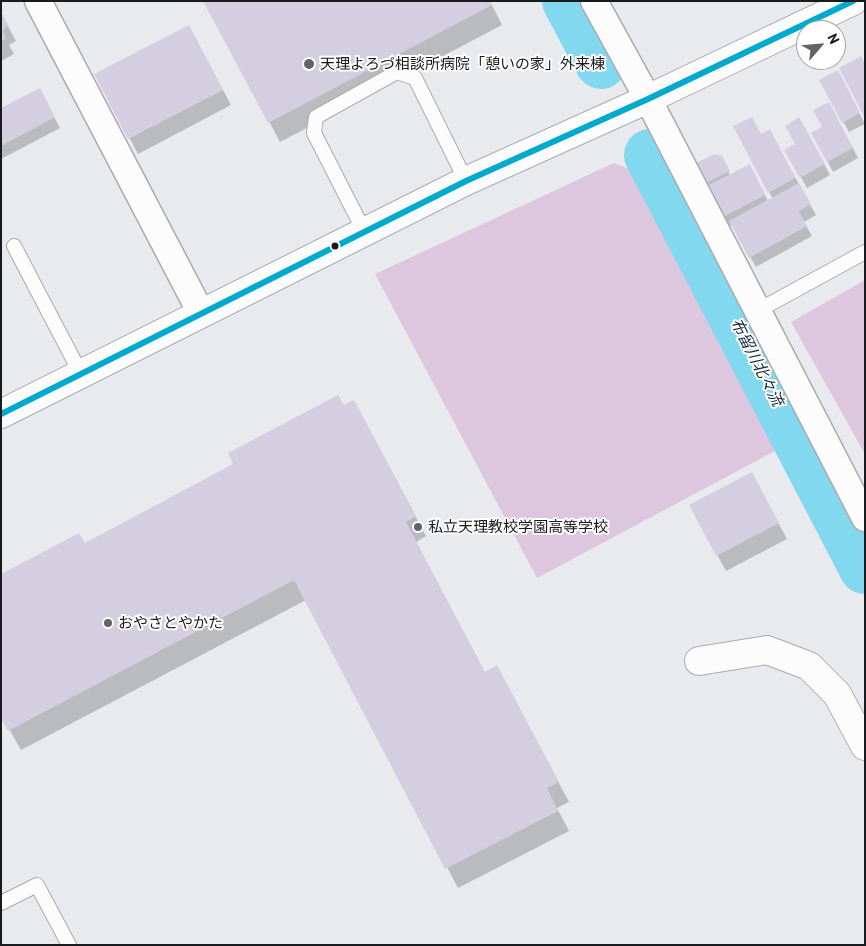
<!DOCTYPE html>
<meta charset="utf-8">
<style>
body{margin:0}
#map{position:relative;width:866px;height:946px;overflow:hidden;background:#e9eaee;font-family:Barlow,sans-serif}
canvas{display:block}
.frame{position:absolute;inset:0;border:2px solid #191a1c;pointer-events:none}
.north{position:absolute;left:796px;top:20px;width:50px;height:50px;box-sizing:border-box;background:#fff;border:1px solid #a3a3a4;border-radius:50%;rotate:63deg;font-size:14px;font-weight:700;line-height:20px;text-align:center;color:#191a1c}
.north::after{content:'';display:block;margin:auto;width:18px;height:22px;background:#626366;clip-path:polygon(50% 0,100% 100%,50% 72%,0 100%)}
</style>
<div id="map">
<canvas width="866" height="946"></canvas>
<div class="frame"></div>
<div class="north">N</div>
</div>
<script>
const ctx = document.querySelector('canvas').getContext('2d');
ctx.lineJoin = 'round';
function fill(path, color) {
  ctx.fillStyle = color;
  ctx.fill(path, 'evenodd');
}
function toPath(rows) {
  const path = new Path2D();
  for (const r of rows) {
    path.moveTo(r[0], r[1]);
    for (let i = 2; i < r.length; i += 2) path.lineTo(r[i], r[i + 1]);
  }
  return path;
}
function stroke(path, color, width, dash) {
  ctx.strokeStyle = color;
  ctx.lineWidth = width;
  ctx.lineCap = dash ? 'butt' : 'round';
  ctx.setLineDash(dash || []);
  ctx.stroke(path);
}
function drawText(font, color, halo, rows, align = 'center') {
  ctx.font = font + ' Barlow,"Noto Sans JP",sans-serif';
  ctx.lineWidth = 4;
  ctx.setLineDash([]);
  ctx.textBaseline = 'middle';
  ctx.strokeStyle = halo;
  ctx.fillStyle = color;
  for (const [text, x, y, turn = 0] of rows) {
    ctx.save();
    ctx.translate(x, y);
    ctx.rotate((+turn || 0) * Math.PI / 180);
    ctx.textAlign = isNaN(turn) ? turn : align;
    if (halo) ctx.strokeText(text, 0, 0);
    ctx.fillText(text, 0, 0);
    ctx.restore();
  }
}
fill(toPath([
 [614,163,639,173,788,444,537,578,375,274],
 [865,280,865,454,791,322]
]), '#dcc7df');
fill(toPath([
 [205,1,490,1,502,25,280,142],
 [2,15,16,41,9,45,14,54,1,61,1,31,4,29],
 [197,41,231,105,138,154,96,75],
 [821,81,843,82,865,124,849,132],
 [45,100,60,128,1,159,1,110],
 [834,113,858,158,833,172,813,133,824,127],
 [799,119,830,175,807,188,786,150,796,144],
 [761,136,775,141,816,215,804,222,812,236,756,267,732,225,730,226,724,216,698,163,721,157,730,175,755,176,768,201,773,199,769,192],
 [344,407,364,421,426,536,416,542,485,673,507,686,569,802,557,808,569,831,458,888,306,600,21,750,1,715,85,544],
 [760,489,787,539,726,571,691,506]
]), '#0003');
stroke(toPath([
 [568,1,601,63],
 [650,155,865,568]
]), '#82d8ef', 52);
fill(toPath([
 [203,1,490,1,492,5,268,123],
 [1,12,9,26,2,29,6,39,1,41],
 [189,25,223,90,128,139,94,74],
 [861,56,865,64,865,118,839,68],
 [838,70,860,113,842,123,819,80],
 [40,88,55,117,1,146,1,108],
 [829,102,853,148,827,162,811,133,822,127,813,110],
 [752,117,761,134,770,129,795,178,768,193,733,126],
 [799,117,825,164,800,178,784,150,795,144,785,126],
 [714,154,722,156,730,171,706,183,696,163],
 [750,164,765,195,723,217,707,186],
 [799,183,811,204,799,211,807,226,749,258,729,221],
 [338,395,344,405,354,400,416,516,406,522,485,672,497,665,559,782,547,788,558,811,445,869,294,580,8,731,1,718,1,574,79,533,85,543,233,464,228,453],
 [752,472,779,523,716,556,689,505]
]), '#d4cfe0');
const service = toPath([
 [364,231,314,133,316,117,397,72,415,78,466,181],
 [14,246,81,374],
 [757,311,865,252],
 [1,903,37,885,69,945]
]);
const minor = toPath([
 [38,1,201,313],
 [594,1,648,99,865,518]
]);
const tertiary = toPath([
 [1,414,466,181,648,99,853,1],
 [699,661,767,650,809,666,837,694,865,746]
]);
stroke(service, '#ababae', 16);
stroke(minor, '#ababae', 29);
stroke(tertiary, '#ababae', 30);
stroke(service, '#fcfcfc', 14);
stroke(minor, '#fcfcfc', 26);
stroke(tertiary, '#fcfcfc', 28);
stroke(toPath([
 [1,414,466,181,648,99,853,1]
]), '#00a9ce', 6);
for (const [x, y, r, color] of [
 [309,64,6,"#626366"],
 [335,246,4.5,"#191a1c"],
 [418,527,5,"#626366"],
 [108,623,5,"#626366"]
]) {
  const dot = new Path2D();
  dot.arc(x, y, r, 0, 2 * Math.PI);
  ctx.fillStyle = color;
  ctx.fill(dot);
  stroke(dot, '#fff', 2);
}
drawText('15px', '#191a1c', '#fff', [
 ["天理よろづ相談所病院「憩いの家」外来棟",320,64],
 ["私立天理教校学園高等学校",428,527],
 ["おやさとやかた",118,623]
], 'left');
drawText('italic 16px', '#192e34', '#fff', [
 ["布留川北々流",757,362,63]
]);
</script>
